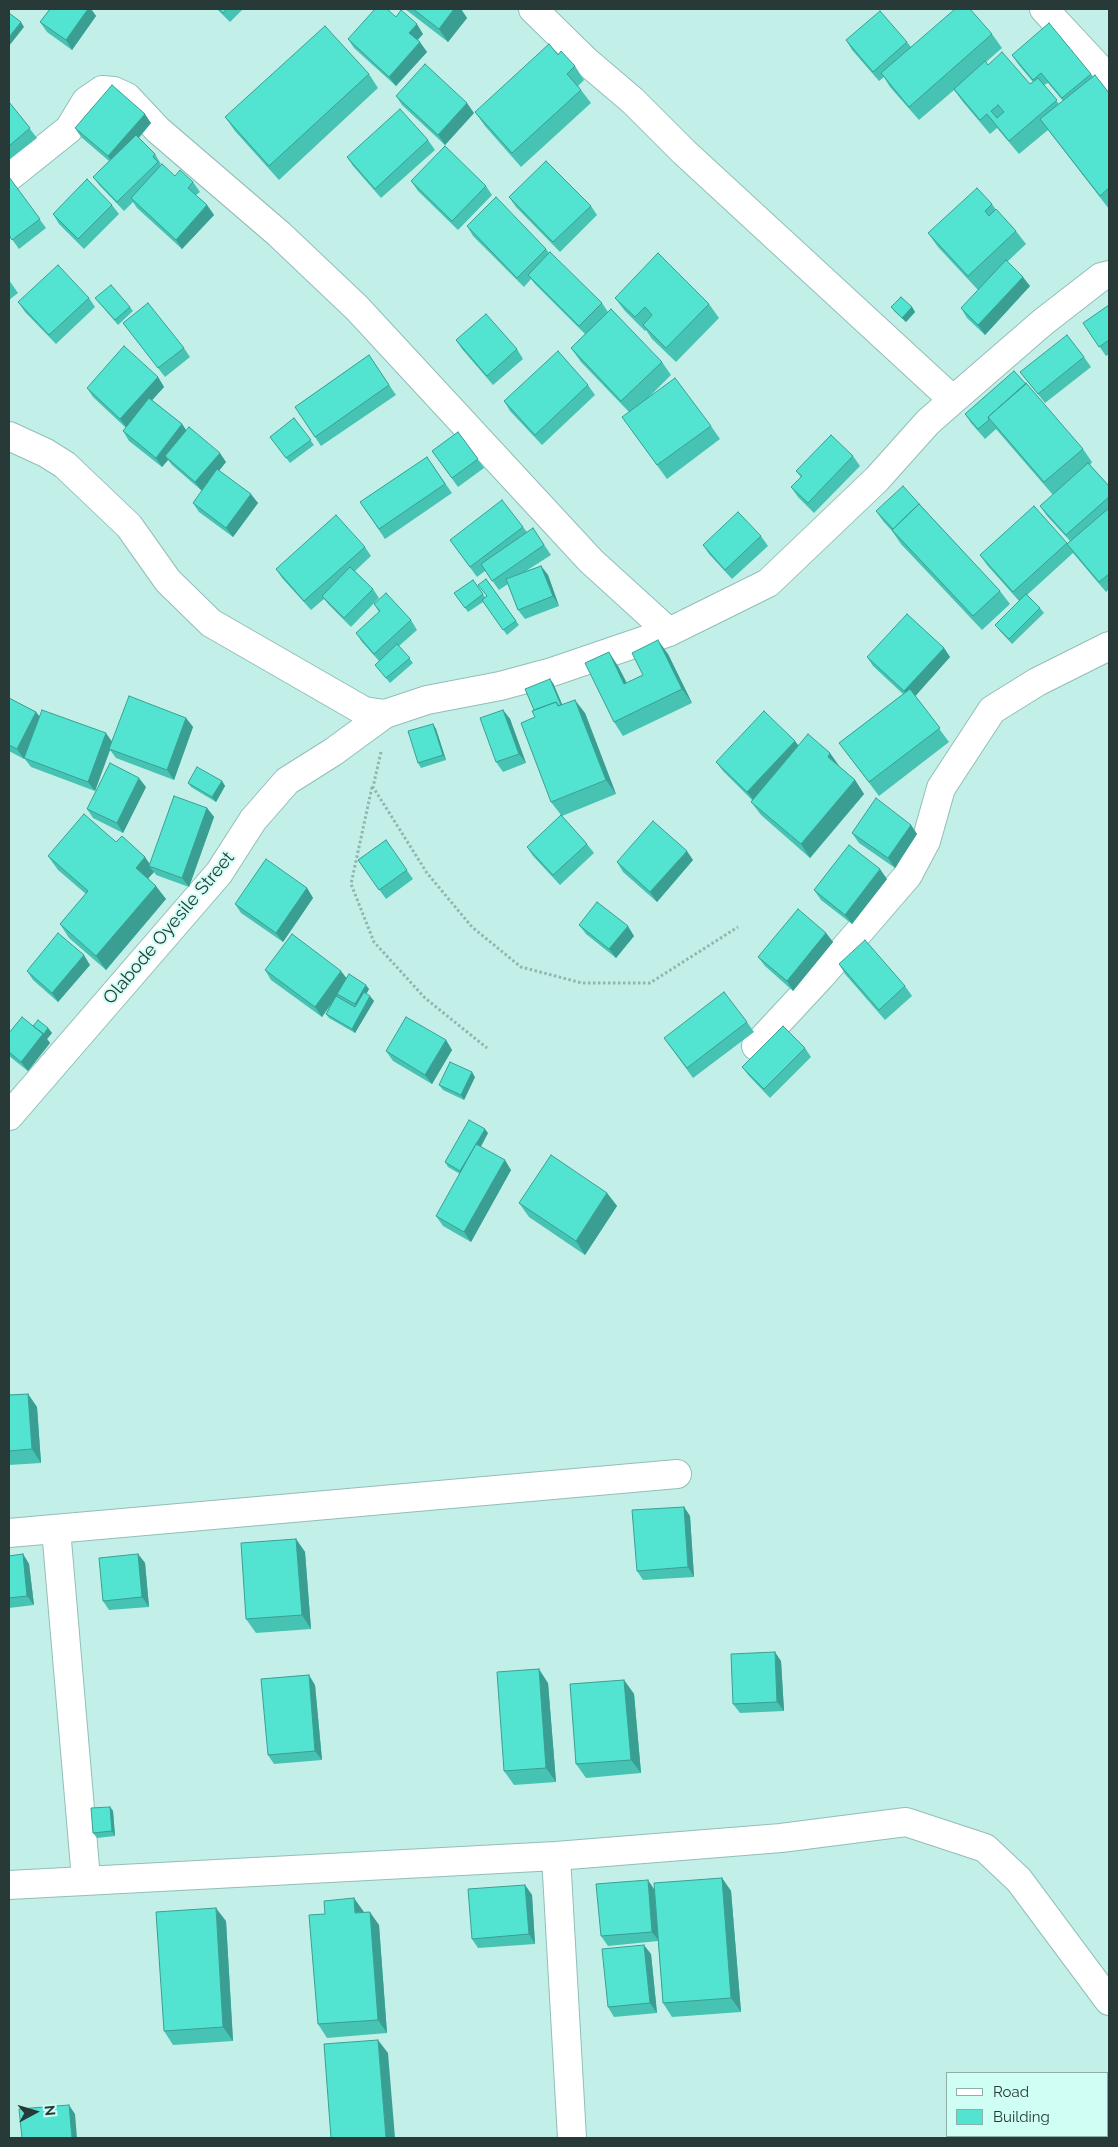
<!DOCTYPE html>
<style>
body{margin:0}
#map{position:relative;width:1118px;height:2147px;overflow:hidden;background:#c2f0e8;font-family:Raleway,sans-serif}
canvas{display:block}
.frame{position:absolute;inset:0;border:10px solid #283a37;pointer-events:none}
.legend{position:absolute;left:946px;top:2072px;width:162px;height:65px;box-sizing:border-box;background:#cffef5;border:1px solid #8cb0a9;margin:0;padding:6px 9px;list-style:none;font-size:15px;color:#283a37}
.legend li{display:flex;align-items:center;gap:10px;height:25px}
.legend b{width:25px;border:1px solid #8cb0a9}
.north{position:absolute;left:10px;top:2087px;width:50px;height:50px;-webkit-text-stroke:4px #cffef5;paint-order:stroke;rotate:84deg;font-size:14px;font-weight:700;line-height:20px;text-align:center;color:#283a37}
.north::after{content:'';display:block;margin:auto;width:18px;height:22px;background:#283a37;clip-path:polygon(50% 0,100% 100%,50% 72%,0 100%)}
</style>
<div id="map">
<canvas width="1118" height="2147"></canvas>
<div class="frame"></div>
<ul class="legend">
<li><b style="height:6px;background:#fff"></b>Road</li>
<li><b style="height:14px;background:#53e3d1"></b>Building</li>
</ul>
<div class="north">N</div>
</div>
<script>
const ctx = document.querySelector('canvas').getContext('2d');
ctx.lineJoin = 'round';
function toPath(rows) {
  const path = new Path2D();
  for (const r of rows) {
    path.moveTo(r[0], r[1]);
    for (let i = 2; i < r.length; i += 2) path.lineTo(r[i], r[i + 1]);
  }
  return path;
}
function stroke(path, color, width, dash) {
  ctx.strokeStyle = color;
  ctx.lineWidth = width;
  ctx.lineCap = dash ? 'butt' : 'round';
  ctx.setLineDash(dash || []);
  ctx.stroke(path);
}
function fill(path, color) {
  ctx.fillStyle = color;
  ctx.fill(path, 'evenodd');
}
function drawText(font, color, halo, rows, align = 'center') {
  ctx.font = font + ' Raleway,sans-serif';
  ctx.lineWidth = 4;
  ctx.setLineDash([]);
  ctx.textBaseline = 'middle';
  ctx.strokeStyle = halo;
  ctx.fillStyle = color;
  for (const [text, x, y, turn = 0] of rows) {
    ctx.save();
    ctx.translate(x, y);
    ctx.rotate((+turn || 0) * Math.PI / 180);
    ctx.textAlign = isNaN(turn) ? turn : align;
    if (halo) ctx.strokeText(text, 0, 0);
    ctx.fillText(text, 0, 0);
    ctx.restore();
  }
}
const minor = toPath([
 [533,9,586,61,633,101,684,152,953,400],
 [1044,9,1109,79],
 [9,177,69,129,86,101,102,90,114,91,127,97,158,130,279,234,357,308,591,561,669,632],
 [9,436,46,453,65,465,129,526,168,581,211,623,364,711,385,714,427,700,500,686,552,672,669,632,768,583,877,479,928,422,953,400,1043,322,1101,277,1109,275],
 [756,1046,821,976,908,875,926,841,941,788,992,710,1037,682,1109,646],
 [9,1116,219,873,253,820,287,781,333,752,385,714],
 [56,1529,86,1879],
 [9,1533,677,1474],
 [556,1856,572,2138],
 [9,1885,556,1856,781,1838,906,1822,985,1848,1019,1880,1109,2001]
]);
stroke(minor, '#92beb7', 30);
stroke(toPath([
 [381,752,373,787,427,873,472,927,521,967,582,983,650,983,738,927],
 [372,787,351,884,374,942,425,998,487,1048]
]), '#90b5af', 3, [2.5, 2.5]);
stroke(minor, '#fff', 28);
fill(toPath([
 [50,9,91,9,96,16,72,50,47,32,40,22],
 [217,9,243,9,230,22],
 [405,9,461,9,467,18,448,42],
 [396,17,423,34,417,40,427,52,396,86,354,48,348,39],
 [992,34,1002,48,986,62,988,65,1030,84,1033,82,1018,64,1012,55,1091,74,1109,93,1109,209,1048,130,1019,154,997,128,990,134,963,102,954,90,919,120,890,87,884,77,879,81,852,50,846,40,907,42,911,47],
 [1048,83,1063,101,1059,104,1044,85],
 [558,55,575,66,584,80,578,86,591,103,521,167,485,126,475,112],
 [369,74,378,88,279,180,235,131,225,117],
 [396,96,474,113,445,145,402,105],
 [9,102,37,138,9,160],
 [151,123,139,138,155,154,161,164,160,165,161,166,175,176,193,182,200,192,196,195,207,205,214,215,182,249,137,208,133,202,124,211,100,186,93,177,109,161,81,137,75,128],
 [428,140,435,150,381,198,353,166,347,157],
 [9,177,46,228,19,249,9,235],
 [411,181,486,186,492,195,458,230,418,191],
 [509,197,591,206,597,215,560,252,516,207],
 [992,204,996,210,1016,231,1026,244,1007,262,1030,286,985,335,967,318,961,308,978,290,938,247,928,233],
 [112,205,119,214,84,249,59,224,53,214],
 [467,226,546,249,549,253,602,303,608,312,662,362,671,375,648,398,711,426,720,439,667,479,632,431,629,412,581,362,571,348,585,334,535,284,531,279,524,287,473,236],
 [9,280,18,293,9,300],
 [89,298,95,307,56,344,25,312,18,302],
 [95,298,130,307,133,311,118,325],
 [615,298,709,304,719,318,676,362,652,339,646,330,645,331,625,311],
 [1109,305,1109,354,1106,356,1083,323],
 [891,307,912,307,915,312,906,322,895,312],
 [123,323,184,348,190,357,165,377],
 [456,340,517,349,523,359,493,385,462,349],
 [369,355,396,395,321,446,295,407],
 [1084,357,1091,367,1045,403,1020,372],
 [1014,371,1083,449,1092,462,1090,465,1109,486,1109,589,1106,592,1073,553,1027,595,1040,608,1044,613,1012,644,999,630,995,625,1019,601,987,565,980,555,1067,544,1070,541,1047,516,1040,506,1053,495,996,429,985,439,971,423,965,414],
 [158,377,164,387,152,400,182,424,186,430,226,462,219,471,258,503,233,537,199,512,193,503,202,491,172,465,168,460,162,467,129,441,123,431,126,428,93,397,87,388],
 [588,385,595,395,542,445,510,411,504,401],
 [294,418,314,445,290,463,270,437],
 [458,432,484,468,458,487,432,451],
 [853,456,860,466,814,513,798,497,791,487,801,477,796,471],
 [427,457,452,493,385,539,360,502],
 [922,507,1000,591,1010,604,982,630,901,544,892,531,883,521,876,511],
 [523,527,527,532,533,528,551,555,526,571,541,566,548,575,559,606,525,619,518,610,508,584,499,590,485,571,477,577,450,540],
 [761,536,768,546,732,579,709,554,703,545],
 [365,547,371,556,355,571,373,589,379,598,351,627,329,605,324,599,311,610,282,578,276,569],
 [486,579,519,625,507,635,483,602,468,612,454,593,473,580,485,597,487,596],
 [374,604,411,620,417,630,399,646,413,663,390,683,375,665,379,661,362,642,356,633,379,612],
 [944,648,950,657,915,696,949,742,879,796,839,743,903,694,873,666,867,657],
 [668,654,692,703,623,736,614,722,618,666,627,683,643,675],
 [553,683,562,704,585,713,616,794,562,816,587,844,594,853,560,885,533,856,527,847,561,815,551,802,535,717,534,710],
 [9,698,36,712,40,717,112,741,186,718,193,727,174,780,116,758,110,750,95,791,31,767,24,758,25,756,24,759,9,751],
 [503,710,510,719,526,763,503,772,496,762],
 [433,724,436,729,446,760,421,768,418,763],
 [799,745,840,767,855,780,864,794,810,858,761,815,751,802,752,800,723,771,716,762],
 [222,781,225,786,216,802,191,787,188,783],
 [146,787,123,833,93,818,87,809],
 [207,808,214,817,189,887,156,875,154,872,148,878,166,899,106,970,69,938,60,924,86,894,58,870,48,856,116,842,150,864],
 [911,825,917,834,895,868,859,843,852,833],
 [386,840,413,879,386,899,358,860],
 [693,860,657,902,623,872,617,862],
 [887,879,852,924,821,900,814,890],
 [307,888,313,898,283,942,241,913,235,904],
 [579,925,634,936,616,958,586,934],
 [826,933,833,942,793,991,765,966,758,957],
 [839,964,905,986,912,996,885,1020,845,974],
 [90,965,58,1002,33,980,27,971],
 [265,970,347,978,369,989,366,994,374,1001,355,1033,329,1018,326,1014,332,1002,322,1017,271,980],
 [747,1022,754,1032,693,1078,664,1038],
 [33,1026,48,1028,52,1033,47,1039,50,1043,28,1071,9,1056,9,1033],
 [446,1040,452,1050,432,1084,393,1061,386,1051],
 [805,1048,811,1057,770,1098,749,1076,742,1067],
 [475,1077,464,1100,443,1090,439,1085],
 [488,1133,481,1147,511,1170,471,1242,443,1226,436,1216,460,1174,448,1167,445,1162],
 [607,1193,617,1206,585,1255,529,1217,519,1203],
 [28,1394,37,1407,41,1463,9,1465,9,1395],
 [684,1507,690,1516,694,1577,643,1580,637,1571],
 [296,1539,305,1552,311,1629,256,1633,246,1619],
 [23,1554,29,1564,34,1605,9,1608,9,1556],
 [138,1554,145,1563,149,1607,109,1610,103,1601],
 [781,1661,784,1711,740,1713,733,1704],
 [624,1680,634,1694,641,1773,586,1778,576,1764],
 [548,1683,556,1782,514,1785,504,1771],
 [315,1685,322,1760,274,1764,268,1755],
 [110,1807,113,1811,115,1836,97,1838,93,1833],
 [722,1878,731,1891,741,2012,672,2017,663,2003,658,1941,608,1946,601,1936,654,1889],
 [525,1885,532,1895,535,1944,478,1948,472,1939],
 [364,1912,379,1925,387,2033,327,2038,318,2024],
 [226,1921,233,2041,173,2045,164,2031],
 [651,1954,657,2013,614,2017,608,2007],
 [1004,2136,1040,2136,1027,2138,1006,2138]
]), '#47c3b4');
fill(toPath([
 [88,9,91,9,96,16,72,50,66,40],
 [454,9,461,9,467,18,448,42,439,29],
 [21,22,24,27,9,46,9,37],
 [417,24,423,34,416,42,409,33],
 [420,42,427,52,396,86,389,77],
 [467,103,474,113,445,145,438,135],
 [145,114,151,123,114,166,108,156],
 [207,205,214,215,182,249,176,240],
 [1023,277,1030,286,985,335,978,325],
 [912,307,915,312,906,322,902,318],
 [158,377,164,387,127,428,120,419],
 [182,424,188,433,165,456,168,460,162,467,156,458],
 [220,453,226,462,202,491,195,482],
 [251,494,258,503,233,537,226,528],
 [541,566,548,575,559,606,553,596],
 [658,640,668,654,692,703,682,689],
 [944,648,950,657,911,701,904,691],
 [609,652,618,666,634,698,624,684],
 [550,679,553,683,565,711,562,706],
 [575,700,585,713,616,794,606,780],
 [503,710,510,719,526,763,519,754],
 [36,712,43,721,24,759,17,749],
 [186,718,193,727,174,780,167,770],
 [433,724,436,729,446,760,443,755],
 [106,733,113,743,109,749,110,750,95,791,88,782],
 [795,741,802,750,754,801,747,792],
 [830,753,840,767,828,757],
 [139,778,146,787,123,833,117,823],
 [855,780,864,794,810,858,801,844],
 [222,781,225,786,216,802,212,797],
 [207,808,214,817,189,887,182,878],
 [911,825,917,834,895,868,888,858],
 [687,851,693,860,657,902,650,892],
 [145,857,152,867,149,866,154,872,146,881,136,868],
 [880,869,887,879,852,924,845,915],
 [156,886,166,899,106,970,96,956],
 [307,888,313,898,283,942,276,933],
 [628,926,634,936,616,958,609,949],
 [826,933,833,942,793,991,787,981],
 [84,955,90,965,58,1002,52,993],
 [341,971,348,980,322,1017,315,1007],
 [366,985,369,989,358,1009,355,1004],
 [370,996,374,1001,355,1033,352,1029],
 [48,1028,52,1033,47,1039,50,1043,28,1071,21,1062,43,1034],
 [446,1040,452,1050,432,1084,425,1075],
 [472,1072,475,1077,464,1100,461,1095],
 [485,1129,488,1133,464,1176,460,1171],
 [505,1160,511,1170,471,1242,464,1232],
 [607,1193,617,1206,585,1255,576,1241],
 [28,1394,37,1407,41,1463,32,1449],
 [684,1507,690,1516,694,1577,688,1567],
 [296,1539,305,1552,311,1629,302,1615],
 [23,1554,29,1564,34,1605,27,1596],
 [138,1554,145,1563,149,1607,142,1597],
 [775,1652,781,1661,784,1711,777,1702],
 [539,1669,548,1683,556,1782,546,1768],
 [309,1675,315,1685,322,1760,315,1751],
 [624,1680,634,1694,641,1773,631,1760],
 [110,1807,113,1811,115,1836,112,1831],
 [722,1878,731,1891,741,2012,731,1998],
 [648,1880,654,1889,659,1941,652,1932],
 [525,1885,532,1895,535,1944,529,1934],
 [354,1898,364,1912,355,1913],
 [216,1908,226,1921,233,2041,223,2027],
 [370,1912,379,1925,387,2033,378,2020],
 [644,1945,651,1954,657,2013,650,2003],
 [378,2040,388,2053,395,2138,386,2138],
 [69,2105,75,2114,77,2138,72,2138]
]), '#3a9f92');
const building = toPath([
 [50,9,88,9,66,40,40,22,50,9],
 [219,9,227,9,223,13,219,9],
 [375,9,387,9,396,17,401,10,417,24,409,33,420,42,389,77,348,39,375,9],
 [413,9,454,9,439,29,413,9],
 [955,9,970,9,992,34,909,107,881,73,955,9],
 [880,11,907,42,873,72,846,40,880,11],
 [9,13,21,22,9,37,9,13],
 [1049,23,1091,74,1062,98,1041,73,1033,80,1012,55,1049,23],
 [325,26,369,74,269,166,225,117,325,26],
 [549,44,558,55,561,51,575,66,567,74,581,90,512,153,475,112,549,44],
 [1002,52,1030,84,1038,78,1057,100,1009,141,987,114,980,120,954,89,985,61,988,65,1002,52],
 [998,105,1004,112,997,118,991,111,998,105],
 [425,64,467,103,438,135,396,96,425,64],
 [1095,75,1109,93,1109,188,1100,196,1040,119,1095,75],
 [112,85,145,114,108,156,75,128,112,85],
 [9,102,30,128,9,146,9,102],
 [400,109,428,140,375,189,347,157,400,109],
 [136,135,155,154,153,157,158,162,117,202,93,177,136,135],
 [445,146,486,186,452,221,411,181,445,146],
 [546,161,591,206,553,242,509,197,546,161],
 [162,164,175,176,180,170,193,182,188,188,207,205,176,240,131,198,162,164],
 [9,177,40,219,12,240,9,235,9,177],
 [87,179,112,205,78,239,53,214,87,179],
 [977,188,992,204,985,211,989,216,996,209,1016,231,968,276,928,233,977,188],
 [496,197,546,249,517,278,467,226,496,197],
 [550,252,602,303,579,326,528,275,550,252],
 [658,253,709,304,666,348,643,325,652,315,645,307,635,317,615,298,658,253],
 [1006,260,1023,277,978,325,961,308,1006,260],
 [58,265,89,298,49,335,18,302,58,265],
 [111,285,130,307,115,320,95,298,111,285],
 [901,297,912,307,902,318,891,307,901,297],
 [148,303,184,348,158,368,123,323,148,303],
 [1109,305,1109,340,1099,347,1083,323,1109,305],
 [611,309,662,362,621,401,571,348,611,309],
 [486,314,517,349,487,376,456,340,486,314],
 [1067,335,1084,357,1038,394,1020,372,1067,335],
 [124,346,158,377,120,419,87,388,124,346],
 [558,351,588,385,535,435,504,401,558,351],
 [369,355,389,385,315,437,295,407,369,355],
 [1014,371,1026,384,988,417,989,420,978,429,965,414,1014,371],
 [675,378,711,426,657,465,622,417,675,378],
 [1026,383,1083,449,1044,482,988,417,1026,383],
 [149,398,182,424,156,458,123,431,149,398],
 [294,418,311,440,286,458,270,437,294,418],
 [189,427,220,453,195,482,165,456,189,427],
 [458,432,478,459,452,478,432,451,458,432],
 [831,435,853,456,808,503,791,487,802,476,796,471,831,435],
 [427,457,445,484,379,529,360,502,427,457],
 [1088,463,1109,486,1109,497,1066,535,1040,506,1088,463],
 [217,469,251,494,226,528,193,503,217,469],
 [903,486,921,506,919,504,893,529,876,511,903,486],
 [502,500,523,527,470,567,450,540,502,500],
 [919,504,1000,591,973,616,892,530,919,504],
 [1034,506,1067,543,1013,592,980,555,1034,506],
 [1109,508,1109,574,1099,582,1067,544,1109,508],
 [738,512,761,536,725,570,703,545,738,512],
 [336,515,365,547,304,601,276,569,336,515],
 [533,528,544,545,492,581,481,564,533,528],
 [541,566,553,596,518,610,506,579,541,566],
 [350,567,373,589,344,618,322,596,350,567],
 [486,579,516,621,503,630,482,600,487,596,478,585,486,579],
 [473,580,483,594,465,608,454,593,473,580],
 [386,593,411,620,374,654,356,633,380,611,374,604,386,593],
 [1026,594,1040,608,1009,639,995,625,1026,594],
 [907,614,944,648,904,691,867,657,907,614],
 [658,640,682,689,614,722,585,663,609,652,624,684,643,675,632,653,658,640],
 [397,644,410,658,386,678,375,665,397,644],
 [550,679,561,705,559,706,556,702,534,710,525,689,550,679],
 [910,689,940,728,869,782,839,743,910,689],
 [129,696,186,718,167,770,109,749,129,696],
 [9,698,36,712,17,749,9,745,9,698],
 [575,700,606,780,551,802,521,723,535,717,532,711,556,702,558,706,575,700],
 [42,710,106,733,88,782,24,758,42,710],
 [503,710,519,754,496,762,480,718,503,710],
 [764,711,795,741,747,792,716,762,764,711],
 [433,724,443,755,418,763,408,731,433,724],
 [808,734,830,753,828,757,855,780,801,844,751,802,808,734],
 [110,763,139,778,117,823,87,809,110,763],
 [197,767,222,781,212,797,188,783,197,767],
 [174,796,207,808,182,878,149,866,174,796],
 [876,798,911,825,888,858,852,833,876,798],
 [84,814,116,842,122,836,145,857,136,868,156,886,96,956,60,924,88,891,48,856,84,814],
 [561,815,587,844,553,875,527,847,561,815],
 [653,821,687,851,650,892,617,862,653,821],
 [386,840,407,870,379,890,358,860,386,840],
 [849,845,880,869,845,915,814,890,849,845],
 [266,859,307,888,276,933,235,904,266,859],
 [597,902,628,926,609,949,579,925,597,902],
 [798,909,826,933,787,981,758,957,798,909],
 [58,933,84,955,52,993,27,971,58,933],
 [292,934,341,971,315,1007,265,970,292,934],
 [865,940,905,986,879,1010,839,964,865,940],
 [349,974,366,985,355,1004,337,994,349,974],
 [364,992,370,996,352,1029,326,1014,336,996,355,1007,364,992],
 [724,992,747,1022,687,1068,664,1038,724,992],
 [22,1017,43,1034,21,1062,9,1052,9,1033,22,1017],
 [406,1017,446,1040,425,1075,386,1051,406,1017],
 [38,1020,48,1028,44,1034,33,1026,38,1020],
 [783,1026,805,1048,764,1089,742,1067,783,1026],
 [450,1062,472,1072,461,1095,439,1085,450,1062],
 [469,1120,485,1129,460,1171,445,1162,469,1120],
 [476,1144,505,1160,464,1232,436,1216,476,1144],
 [551,1155,607,1193,576,1241,519,1203,551,1155],
 [28,1394,32,1449,9,1451,9,1395,28,1394],
 [684,1507,688,1567,637,1571,632,1510,684,1507],
 [296,1539,302,1615,246,1619,241,1543,296,1539],
 [23,1554,27,1596,9,1598,9,1556,23,1554],
 [138,1554,142,1597,103,1601,99,1558,138,1554],
 [775,1652,777,1702,733,1704,731,1654,775,1652],
 [539,1669,546,1768,504,1771,497,1672,539,1669],
 [309,1675,315,1751,268,1755,261,1679,309,1675],
 [624,1680,631,1760,576,1764,570,1684,624,1680],
 [110,1807,112,1831,93,1833,91,1808,110,1807],
 [722,1878,731,1998,663,2003,654,1883,722,1878],
 [648,1880,652,1932,601,1936,596,1884,648,1880],
 [525,1885,529,1934,472,1939,468,1889,525,1885],
 [354,1898,355,1913,370,1912,378,2020,318,2024,309,1915,325,1914,324,1901,354,1898],
 [216,1908,223,2027,164,2031,156,1912,216,1908],
 [644,1945,650,2003,608,2007,602,1949,644,1945],
 [378,2040,386,2138,331,2138,324,2044,378,2040],
 [69,2105,72,2138,22,2138,19,2109,69,2105]
]);
fill(building, '#53e3d1');
stroke(building, '#3a9f92', 1);
drawText('18px', '#283a37', '#cffef5', [
 ["Olabode Oyesile Street",169,928,-50]
]);
</script>
